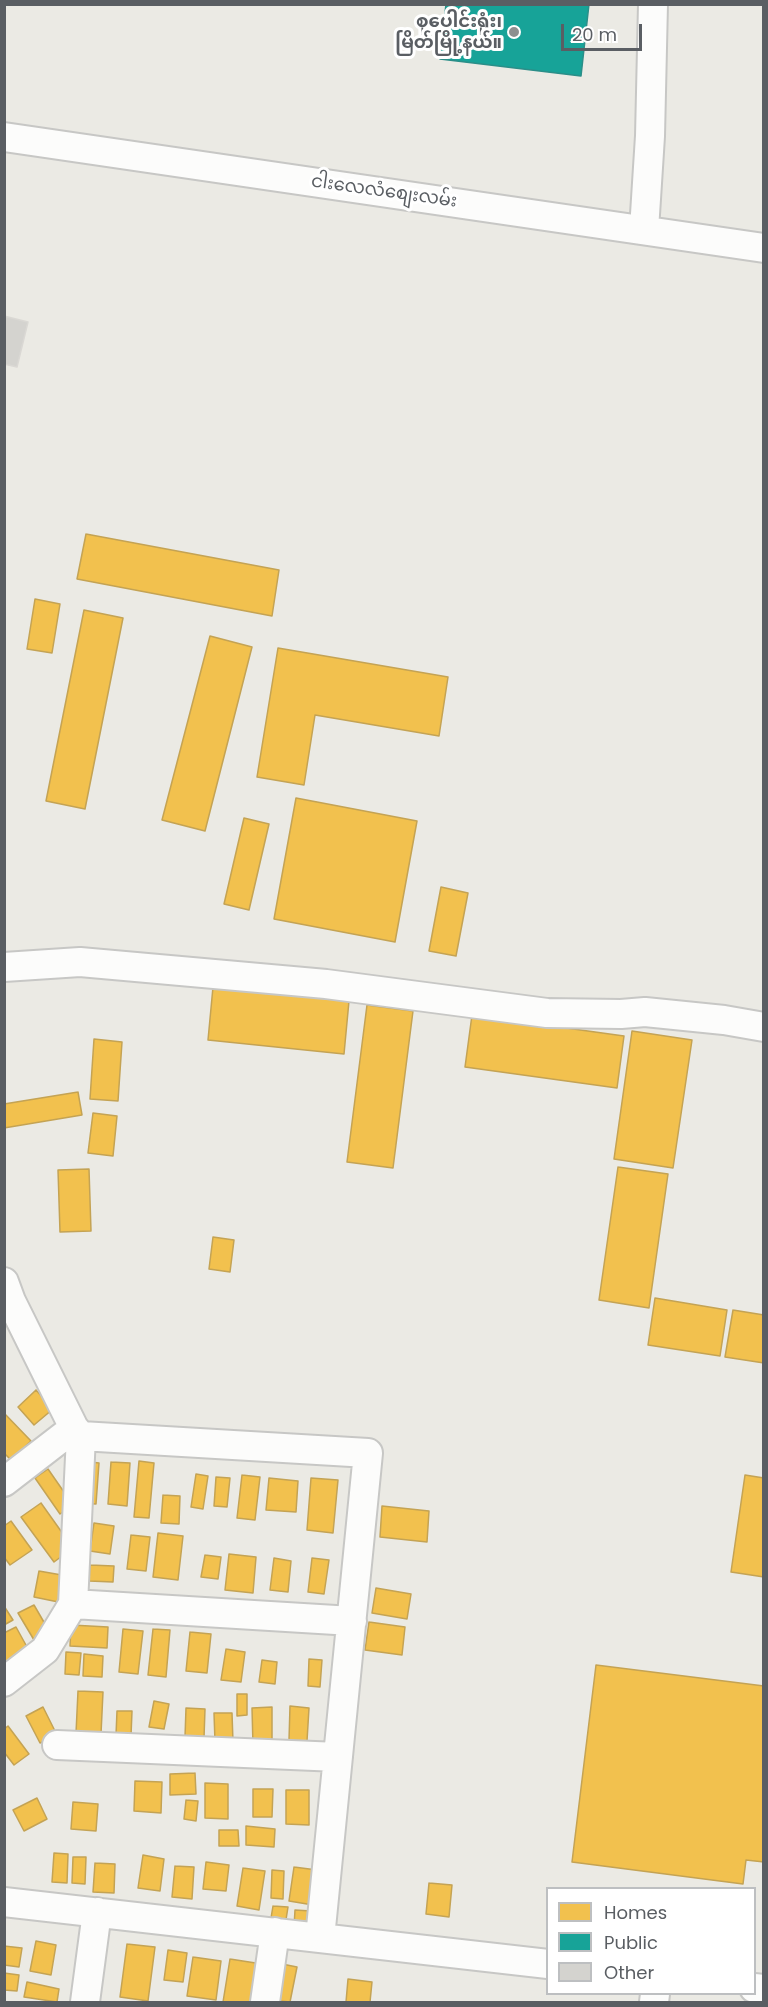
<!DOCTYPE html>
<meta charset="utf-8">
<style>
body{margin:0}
#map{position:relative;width:768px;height:2007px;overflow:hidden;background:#ebeae4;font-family:Poppins,sans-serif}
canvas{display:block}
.frame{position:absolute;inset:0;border:6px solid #5a5e63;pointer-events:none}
.legend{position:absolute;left:546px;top:1887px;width:210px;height:108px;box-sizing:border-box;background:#fff;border:2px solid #bdbfc1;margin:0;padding:8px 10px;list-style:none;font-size:18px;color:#5a5e63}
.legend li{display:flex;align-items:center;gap:12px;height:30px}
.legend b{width:30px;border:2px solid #bdbfc1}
.scale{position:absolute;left:561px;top:24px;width:81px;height:27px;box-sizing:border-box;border:3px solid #5a5e63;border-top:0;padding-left:8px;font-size:18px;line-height:21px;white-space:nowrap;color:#5a5e63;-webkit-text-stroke:4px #fff;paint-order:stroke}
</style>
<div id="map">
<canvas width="768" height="2007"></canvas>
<div class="frame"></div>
<ul class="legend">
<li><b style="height:16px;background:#f2c14e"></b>Homes</li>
<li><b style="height:16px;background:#17a398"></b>Public</li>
<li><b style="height:16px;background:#d4d3cf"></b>Other</li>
</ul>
<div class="scale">20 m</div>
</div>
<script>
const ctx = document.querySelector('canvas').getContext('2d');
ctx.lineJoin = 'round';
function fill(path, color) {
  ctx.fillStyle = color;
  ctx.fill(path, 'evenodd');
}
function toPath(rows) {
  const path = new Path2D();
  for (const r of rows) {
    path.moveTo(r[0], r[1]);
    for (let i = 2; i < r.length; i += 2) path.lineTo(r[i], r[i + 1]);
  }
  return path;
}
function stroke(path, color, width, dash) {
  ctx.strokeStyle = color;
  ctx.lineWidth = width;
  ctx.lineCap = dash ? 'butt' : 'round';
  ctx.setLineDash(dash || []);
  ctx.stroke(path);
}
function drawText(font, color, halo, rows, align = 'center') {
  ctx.font = font + ' Poppins,"Noto Sans Myanmar",sans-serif';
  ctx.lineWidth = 6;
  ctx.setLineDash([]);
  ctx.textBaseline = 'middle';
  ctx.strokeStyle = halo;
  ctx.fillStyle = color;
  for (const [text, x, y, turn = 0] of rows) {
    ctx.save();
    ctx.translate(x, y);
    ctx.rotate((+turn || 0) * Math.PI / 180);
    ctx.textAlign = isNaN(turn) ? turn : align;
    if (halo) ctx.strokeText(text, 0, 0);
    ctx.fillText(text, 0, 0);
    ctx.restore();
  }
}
const homes = toPath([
 [86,534,279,570,272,616,77,579,86,534],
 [35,599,60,604,52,653,27,649,35,599],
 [84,610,123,618,85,809,46,801,84,610],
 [210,636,252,647,205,831,162,820,210,636],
 [278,648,448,677,439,736,315,715,304,785,257,777,278,648],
 [296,798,417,821,395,942,274,919,296,798],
 [244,818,269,824,249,910,224,904,244,818],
 [441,887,468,893,456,956,429,951,441,887],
 [213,987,349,1001,344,1054,208,1040,213,987],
 [367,1005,413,1011,393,1168,347,1162,367,1005],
 [472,1015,624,1036,617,1088,465,1067,472,1015],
 [632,1031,692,1040,673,1168,614,1159,632,1031],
 [94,1039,122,1042,118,1101,90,1099,94,1039],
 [78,1092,82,1115,4,1128,4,1104,78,1092],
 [93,1113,117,1116,113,1156,88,1153,93,1113],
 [618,1167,668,1174,649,1308,599,1300,618,1167],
 [89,1169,91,1231,60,1232,58,1170,89,1169],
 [213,1237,234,1240,230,1272,209,1269,213,1237],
 [655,1298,727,1310,720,1356,648,1345,655,1298],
 [733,1310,764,1315,764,1363,725,1357,733,1310],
 [36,1390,53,1409,34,1425,18,1407,36,1390],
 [4,1413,31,1441,11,1460,4,1453,4,1413],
 [83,1461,99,1463,96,1504,79,1503,83,1461],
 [139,1461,154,1463,149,1518,134,1517,139,1461],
 [111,1462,130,1463,127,1506,108,1504,111,1462],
 [48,1469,73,1505,60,1514,35,1478,48,1469],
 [196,1474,208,1476,203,1509,191,1507,196,1474],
 [242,1475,260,1477,255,1520,237,1518,242,1475],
 [745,1475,764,1478,764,1577,731,1572,745,1475],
 [216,1477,230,1478,227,1507,214,1506,216,1477],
 [269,1478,298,1481,296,1512,266,1510,269,1478],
 [311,1478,338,1480,333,1533,307,1530,311,1478],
 [163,1495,180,1496,179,1524,161,1523,163,1495],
 [41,1503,73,1548,54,1562,21,1517,41,1503],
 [382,1506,429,1511,427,1542,380,1537,382,1506],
 [11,1521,32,1550,10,1565,4,1557,4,1526,11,1521],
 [94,1523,114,1526,110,1554,90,1551,94,1523],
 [158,1533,183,1536,178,1580,153,1577,158,1533],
 [131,1535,150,1537,146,1571,127,1569,131,1535],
 [229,1554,256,1557,253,1593,225,1590,229,1554],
 [205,1555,221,1557,218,1579,201,1577,205,1555],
 [274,1558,291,1561,288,1592,270,1590,274,1558],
 [312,1558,329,1560,324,1594,308,1592,312,1558],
 [90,1565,114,1566,113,1582,89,1581,90,1565],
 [39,1571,73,1577,68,1604,34,1597,39,1571],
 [376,1588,411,1594,407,1619,372,1613,376,1588],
 [34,1605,52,1636,37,1645,18,1613,34,1605],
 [4,1606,13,1620,4,1625,4,1606],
 [369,1622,405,1627,402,1655,365,1650,369,1622],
 [71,1625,108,1627,107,1648,70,1646,71,1625],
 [16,1627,32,1656,4,1671,4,1633,16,1627],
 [123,1629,143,1631,138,1674,119,1672,123,1629],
 [153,1629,170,1630,166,1677,148,1675,153,1629],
 [190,1632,211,1634,207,1673,186,1671,190,1632],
 [226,1649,245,1652,241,1682,221,1680,226,1649],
 [66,1652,81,1653,79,1675,65,1674,66,1652],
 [84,1654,103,1656,102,1677,83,1676,84,1654],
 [309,1659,322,1660,320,1687,308,1686,309,1659],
 [262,1660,277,1662,275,1684,259,1682,262,1660],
 [596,1665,764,1686,764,1862,746,1860,743,1884,572,1862,596,1665],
 [78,1691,103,1692,101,1734,76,1733,78,1691],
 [237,1694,247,1694,247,1715,237,1716,237,1694],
 [154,1701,169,1704,164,1729,149,1727,154,1701],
 [290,1706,309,1708,307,1741,289,1740,290,1706],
 [43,1707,57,1735,40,1743,26,1716,43,1707],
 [272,1707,272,1746,253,1746,252,1708,272,1707],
 [186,1708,205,1709,204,1738,185,1737,186,1708],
 [117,1711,132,1711,131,1736,116,1735,117,1711],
 [214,1713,232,1713,233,1742,215,1742,214,1713],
 [8,1726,29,1754,14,1765,4,1752,4,1729,8,1726],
 [195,1773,196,1794,170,1795,170,1774,195,1773],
 [135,1781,162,1782,161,1813,134,1811,135,1781],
 [205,1783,228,1784,228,1819,205,1818,205,1783],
 [253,1789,273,1789,272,1817,253,1817,253,1789],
 [286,1790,309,1790,309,1825,286,1824,286,1790],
 [37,1798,47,1819,24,1831,13,1810,37,1798],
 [186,1800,198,1801,196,1821,184,1819,186,1800],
 [73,1802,98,1804,96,1831,71,1829,73,1802],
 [246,1826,275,1829,274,1847,246,1845,246,1826],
 [219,1830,238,1830,239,1846,219,1846,219,1830],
 [54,1853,68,1854,67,1883,52,1882,54,1853],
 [143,1855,164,1859,160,1891,138,1888,143,1855],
 [73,1857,86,1857,85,1884,72,1883,73,1857],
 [206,1862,229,1865,226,1891,203,1889,206,1862],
 [95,1863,115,1864,114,1893,93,1892,95,1863],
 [175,1866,194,1867,192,1899,172,1897,175,1866],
 [294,1867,317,1870,313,1905,289,1901,294,1867],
 [243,1868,265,1871,259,1910,237,1906,243,1868],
 [272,1870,284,1871,283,1899,271,1898,272,1870],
 [429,1883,452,1885,449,1917,426,1914,429,1883],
 [273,1906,288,1907,285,1926,270,1924,273,1906],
 [295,1910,311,1911,310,1928,294,1927,295,1910],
 [36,1941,56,1945,51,1975,30,1971,36,1941],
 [127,1944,155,1947,148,2001,120,1997,127,1944],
 [4,1946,22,1948,19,1967,4,1965,4,1946],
 [168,1950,187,1953,183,1982,164,1980,168,1950],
 [193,1957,221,1961,216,2000,187,1996,193,1957],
 [230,1959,262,1964,256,2002,223,2002,230,1959],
 [277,1963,297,1967,290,2002,269,2000,277,1963],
 [4,1973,19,1975,17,1991,4,1990,4,1973],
 [348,1979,372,1982,370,2002,346,2002,348,1979],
 [27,1982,59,1989,57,2002,24,1997,27,1982]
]);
fill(homes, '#f2c14e');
stroke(homes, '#c4a354', 1.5);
const public = toPath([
 [446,4,589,4,581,76,440,59,446,4]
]);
fill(public, '#17a398');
stroke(public, '#2b8e88', 1.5);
const building = toPath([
 [4,316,28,322,17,367,4,364,4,316]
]);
fill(building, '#d4d3cf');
stroke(building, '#dad8d4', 1.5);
const minor = toPath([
 [4,137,764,248],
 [644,230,650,136,653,4],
 [4,967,80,962,326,984,547,1013,621,1014,645,1012,724,1020,764,1027],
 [4,1282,11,1301,74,1428,81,1436,368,1453,320,1938],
 [4,1482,74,1428],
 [73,1604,352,1621],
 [4,1682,45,1650,73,1604,81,1436],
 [57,1745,338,1757],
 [4,1902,548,1964],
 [754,1988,764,1989],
 [85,2002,97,1912],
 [265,2002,275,1932],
 [654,2002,655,1994]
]);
stroke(minor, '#c7c7c5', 32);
stroke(minor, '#fcfcfb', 28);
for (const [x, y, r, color] of [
 [514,32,6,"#8d8f90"]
]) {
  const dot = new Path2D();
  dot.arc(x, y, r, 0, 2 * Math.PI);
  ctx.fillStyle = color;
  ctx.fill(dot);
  stroke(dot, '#fff', 2);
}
drawText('bold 18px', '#5a5e63', '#fff', [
 ["စုပေါင်းရုံး၊",502,22],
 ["မြိတ်မြို့နယ်။",502,43]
], 'right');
drawText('18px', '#5a5e63', '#fff', [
 ["ငါးလေလံစျေးလမ်း",384,192,8]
]);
</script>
